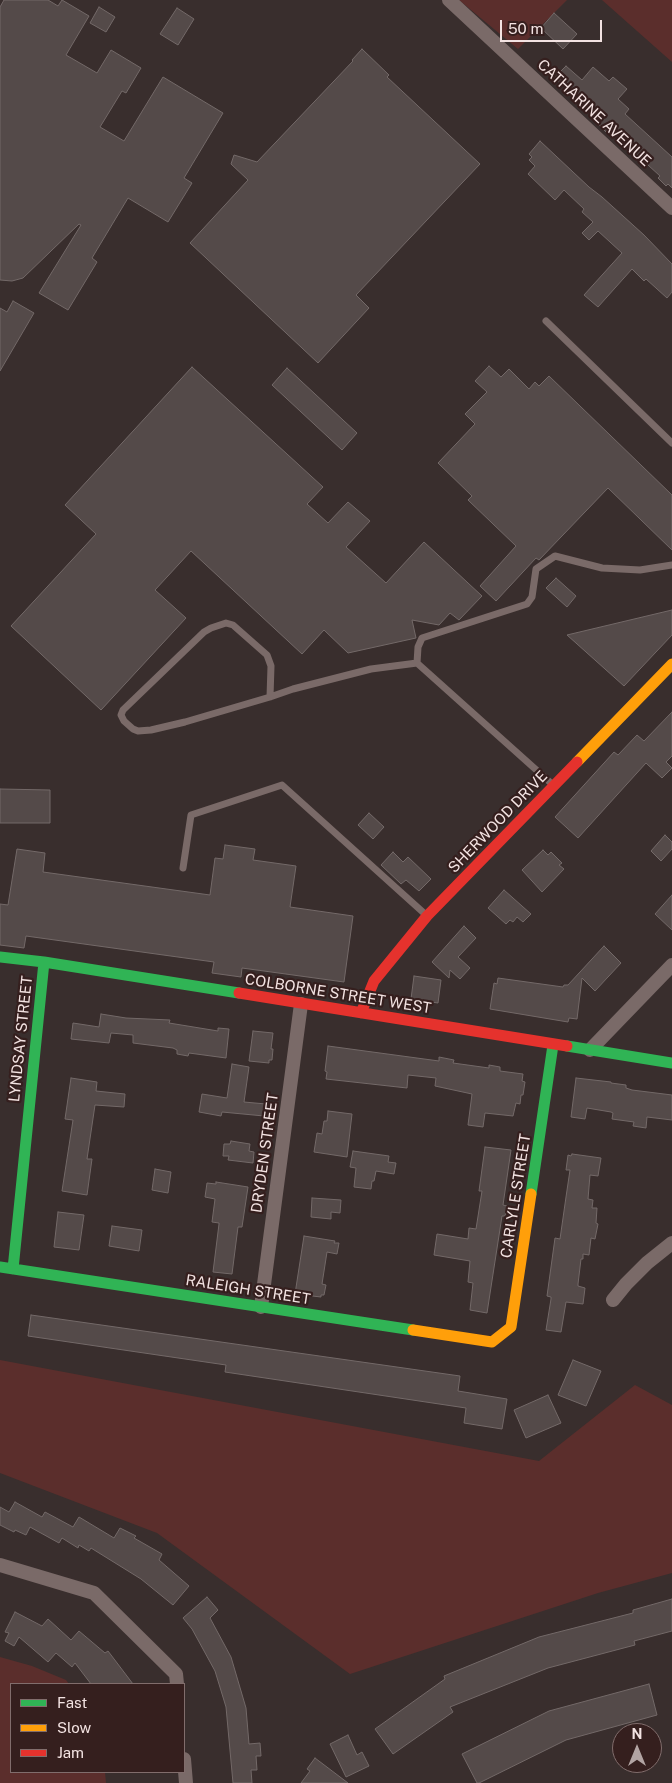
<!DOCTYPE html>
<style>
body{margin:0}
#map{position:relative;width:672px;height:1783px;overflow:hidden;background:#392e2d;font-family:"Public Sans",sans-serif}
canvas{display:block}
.legend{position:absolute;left:10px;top:1683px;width:175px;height:90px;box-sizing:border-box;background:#351f1e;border:1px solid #816d6c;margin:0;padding:6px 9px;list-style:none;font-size:15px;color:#f3e3e2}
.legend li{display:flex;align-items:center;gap:10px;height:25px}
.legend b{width:25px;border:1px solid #816d6c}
.north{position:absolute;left:612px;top:1723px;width:50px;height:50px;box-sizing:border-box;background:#351f1e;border:1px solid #816d6c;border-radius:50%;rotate:0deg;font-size:14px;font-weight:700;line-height:20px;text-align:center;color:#f3e3e2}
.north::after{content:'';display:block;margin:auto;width:18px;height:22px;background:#b2a4a3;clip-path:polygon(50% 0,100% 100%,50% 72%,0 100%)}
.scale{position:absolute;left:500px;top:20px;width:102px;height:22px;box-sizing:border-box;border:2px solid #f3e3e2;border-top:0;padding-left:6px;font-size:15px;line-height:18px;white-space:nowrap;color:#f3e3e2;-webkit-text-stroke:4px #351f1e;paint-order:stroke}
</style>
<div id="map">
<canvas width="672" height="1783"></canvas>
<ul class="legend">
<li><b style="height:6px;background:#30b455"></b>Fast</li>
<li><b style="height:6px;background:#ff9f0a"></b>Slow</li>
<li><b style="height:6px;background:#e5322d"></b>Jam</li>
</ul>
<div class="north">N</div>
<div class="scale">50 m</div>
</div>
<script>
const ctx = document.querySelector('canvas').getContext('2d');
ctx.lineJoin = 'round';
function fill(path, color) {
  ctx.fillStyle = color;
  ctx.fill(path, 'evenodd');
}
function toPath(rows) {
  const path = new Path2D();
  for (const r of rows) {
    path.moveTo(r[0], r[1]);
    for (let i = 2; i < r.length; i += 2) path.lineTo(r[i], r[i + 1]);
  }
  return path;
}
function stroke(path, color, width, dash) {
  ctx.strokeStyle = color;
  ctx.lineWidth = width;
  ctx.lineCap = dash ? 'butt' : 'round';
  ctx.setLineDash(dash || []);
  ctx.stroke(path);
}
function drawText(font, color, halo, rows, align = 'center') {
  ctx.font = font + ' "Public Sans",sans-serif';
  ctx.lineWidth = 4.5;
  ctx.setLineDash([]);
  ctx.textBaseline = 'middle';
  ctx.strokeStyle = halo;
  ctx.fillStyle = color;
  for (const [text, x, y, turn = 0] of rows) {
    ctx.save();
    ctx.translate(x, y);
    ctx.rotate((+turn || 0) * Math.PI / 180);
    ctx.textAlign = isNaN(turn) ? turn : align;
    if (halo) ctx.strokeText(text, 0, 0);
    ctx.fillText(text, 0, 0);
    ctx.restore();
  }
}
fill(toPath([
 [459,0,567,0,518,49],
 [602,0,672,0,672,62],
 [0,1360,539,1461,635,1385,672,1405,672,1573,598,1593,350,1674,157,1533,0,1473],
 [0,1657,32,1666,66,1680,69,1684,11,1684,11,1772,105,1772,106,1783,0,1783]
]), '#5b2e2c');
const building = toPath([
 [4,0,48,0,58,6,62,0,89,16,66,55,97,73,111,50,141,68,126,93,122,91,100,127,124,141,163,77,223,113,184,178,192,183,168,222,128,198,92,258,97,262,68,310,39,293,81,225,79,224,23,278,12,281,0,280,0,7,4,0],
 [99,7,115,17,106,32,90,23,99,7],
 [177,8,194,19,178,45,160,34,177,8],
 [554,13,577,34,563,49,541,28,554,13],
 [362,49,389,75,387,77,480,164,356,295,369,308,318,363,190,243,248,180,231,164,234,155,257,162,353,61,352,60,362,49],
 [566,66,582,80,593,67,609,81,613,77,627,89,618,99,629,109,625,114,672,157,672,188,668,184,666,186,658,178,660,176,612,132,609,135,597,123,603,117,569,86,566,88,554,78,566,66],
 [540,141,589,187,602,197,644,235,672,264,672,292,667,298,646,279,644,281,632,269,598,307,584,295,622,253,598,231,589,240,582,233,593,222,582,212,584,209,564,190,555,200,528,174,535,166,529,160,532,157,529,154,540,141],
 [13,301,34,313,0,371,0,308,7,312,13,301],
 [489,366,501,377,509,369,529,389,535,382,539,386,549,376,672,495,672,550,608,488,539,560,536,558,496,601,480,586,516,546,468,500,472,496,438,463,475,424,465,414,487,392,475,381,489,366],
 [192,367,323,487,307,504,328,523,348,502,370,521,346,547,386,583,424,542,482,596,459,620,450,613,439,625,412,620,416,638,348,653,324,630,302,654,191,551,155,590,186,618,101,710,11,626,96,534,65,505,192,367],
 [287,368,357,433,342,450,272,385,287,368],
 [556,578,576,596,567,607,546,588,556,578],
 [672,610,672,635,624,686,567,635,672,610],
 [672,712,672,756,666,762,672,768,662,778,646,763,578,838,555,817,614,752,618,755,637,735,644,741,672,712],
 [0,789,50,790,50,823,0,823,0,789],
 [369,813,384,827,373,839,358,825,369,813],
 [665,835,672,842,672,849,661,861,651,851,665,835],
 [225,845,255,849,253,860,296,866,290,907,353,916,344,982,242,968,241,977,212,973,214,962,26,936,24,948,0,945,0,904,8,905,17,849,45,853,43,872,210,895,215,858,223,859,225,845],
 [543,850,548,855,551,852,562,863,559,865,564,869,542,892,522,870,543,850],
 [393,852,403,862,408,857,431,879,419,891,406,880,401,884,381,865,393,852],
 [504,890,531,914,523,922,517,917,513,922,510,920,506,924,488,908,504,890],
 [672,895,672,930,655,914,672,895],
 [464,926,476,938,458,957,470,968,460,979,450,970,449,978,432,962,464,926],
 [604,946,621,963,595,991,582,978,577,1019,569,1018,568,1022,490,1009,494,983,497,984,498,978,563,987,564,985,568,985,604,946],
 [414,976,441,980,438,1003,411,999,414,976],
 [101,1014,126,1018,170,1020,169,1023,218,1031,218,1028,229,1029,226,1058,189,1053,188,1056,177,1054,177,1050,173,1048,133,1043,133,1035,111,1033,109,1043,71,1039,73,1023,99,1027,101,1014],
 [253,1031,273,1033,271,1049,273,1049,272,1060,269,1060,269,1063,249,1061,253,1031],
 [328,1046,439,1061,439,1057,454,1060,453,1063,489,1068,489,1065,500,1067,500,1071,523,1074,522,1081,525,1082,523,1095,521,1095,520,1104,516,1103,513,1116,485,1113,483,1127,468,1125,472,1094,435,1086,436,1078,408,1075,407,1088,326,1079,327,1072,325,1071,328,1046],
 [232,1064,249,1067,244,1102,266,1104,264,1116,222,1112,221,1116,199,1112,202,1094,227,1098,232,1064],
 [71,1078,97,1082,96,1091,125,1094,124,1107,95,1105,87,1159,92,1159,87,1195,62,1191,73,1120,65,1119,71,1078],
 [576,1078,611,1082,611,1083,626,1085,626,1088,632,1090,672,1095,672,1120,647,1117,646,1128,633,1126,634,1122,612,1119,613,1113,611,1112,587,1108,585,1119,571,1117,576,1078],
 [328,1111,352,1114,347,1157,314,1152,317,1133,322,1134,324,1121,327,1121,328,1111],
 [231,1141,250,1144,249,1151,254,1152,253,1163,228,1160,229,1156,223,1156,224,1144,230,1144,231,1141],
 [485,1147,511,1150,503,1205,507,1206,505,1216,502,1216,487,1313,470,1310,473,1283,468,1282,470,1261,434,1255,437,1234,468,1239,469,1228,476,1229,482,1191,479,1191,485,1147],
 [353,1151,389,1156,388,1162,396,1163,394,1174,376,1171,374,1181,372,1181,371,1189,354,1187,356,1168,350,1167,353,1151],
 [572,1154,601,1158,598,1176,590,1175,588,1199,593,1200,592,1208,597,1208,596,1223,598,1224,595,1239,591,1238,589,1255,583,1254,583,1259,581,1259,578,1284,578,1286,585,1288,583,1304,566,1302,561,1332,546,1330,551,1299,551,1297,547,1296,555,1238,560,1239,566,1197,570,1170,566,1170,568,1155,571,1156,572,1154],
 [155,1169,171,1172,168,1193,152,1190,155,1169],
 [216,1182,248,1187,242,1227,238,1227,232,1274,213,1272,219,1224,219,1223,212,1222,215,1199,205,1197,207,1183,216,1184,216,1182],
 [312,1198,341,1200,340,1213,331,1212,331,1219,311,1217,312,1198],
 [58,1212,84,1215,79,1250,54,1247,58,1212],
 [112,1226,142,1230,139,1251,109,1246,112,1226],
 [304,1236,335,1241,334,1243,339,1243,337,1254,327,1252,322,1284,326,1285,324,1295,321,1295,321,1297,295,1294,304,1236],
 [31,1315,460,1376,458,1391,507,1399,502,1429,464,1423,466,1408,225,1372,226,1365,28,1336,31,1315],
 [573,1360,601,1371,586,1406,558,1395,573,1360],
 [548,1395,561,1423,526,1438,514,1410,548,1395],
 [15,1502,42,1517,45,1512,73,1527,79,1517,114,1538,120,1528,136,1536,134,1538,162,1554,159,1560,189,1586,173,1605,141,1579,91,1548,89,1551,79,1545,78,1548,62,1538,59,1543,30,1527,26,1535,15,1530,14,1532,0,1525,0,1507,9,1512,15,1502],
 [207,1597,218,1610,210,1618,231,1657,246,1708,249,1744,260,1743,261,1756,256,1756,257,1770,251,1770,252,1783,233,1783,226,1707,215,1671,192,1629,183,1618,207,1597],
 [672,1599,672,1631,634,1641,635,1645,548,1668,450,1707,453,1712,393,1754,375,1729,445,1679,444,1676,539,1637,633,1613,633,1610,672,1599],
 [15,1612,42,1626,48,1619,71,1640,79,1631,105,1653,108,1651,133,1684,91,1684,75,1663,72,1667,56,1653,48,1662,19,1637,14,1646,5,1641,9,1633,5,1632,15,1612],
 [649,1684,657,1715,566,1740,479,1783,477,1783,462,1754,549,1711,649,1684],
 [348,1735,357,1755,362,1752,369,1766,346,1777,330,1744,348,1735],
 [315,1758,348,1783,301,1783,310,1771,307,1769,315,1758]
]);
fill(building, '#544a49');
stroke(building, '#736968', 1);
stroke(toPath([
 [546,321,672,443],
 [417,663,418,647,422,638,527,604,532,597,536,569,555,556,602,568,640,570,672,565],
 [270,697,271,666,267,655,233,625,226,623,211,628,204,632,123,710,121,715,124,721,133,729,138,731,151,730,185,722,270,697,293,689,371,669,417,663,552,784],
 [183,868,191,815,282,785,425,914]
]), '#7a6a68', 7);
stroke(toPath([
 [449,0,672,208],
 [590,1050,672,965],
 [613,1300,626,1284,647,1263,672,1243],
 [261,1307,301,1004],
 [0,1565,94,1593,176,1674,177,1684],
 [184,1759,186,1783]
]), '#7a6a68', 14);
stroke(toPath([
 [0,957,44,962,239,993],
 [567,1046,672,1063],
 [531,1194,553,1045],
 [0,1267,413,1330],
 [13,1269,44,962]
]), '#30b455', 11);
stroke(toPath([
 [577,762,672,664],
 [413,1330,492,1342,511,1327,531,1194]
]), '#ff9f0a', 11);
stroke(toPath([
 [239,993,567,1046],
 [361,1013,374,981,427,916,577,762]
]), '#e5322d', 11);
drawText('15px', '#f3e3e2', '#351f1e', [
 ["CATHARINE AVENUE",594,113,43],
 ["SHERWOOD DRIVE",498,822,-46],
 ["COLBORNE STREET WEST",338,994,9],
 ["LYNDSAY STREET",21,1039,-84],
 ["DRYDEN STREET",265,1153,-82],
 ["CARLYLE STREET",516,1196,-81],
 ["RALEIGH STREET",248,1290,9]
]);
</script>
